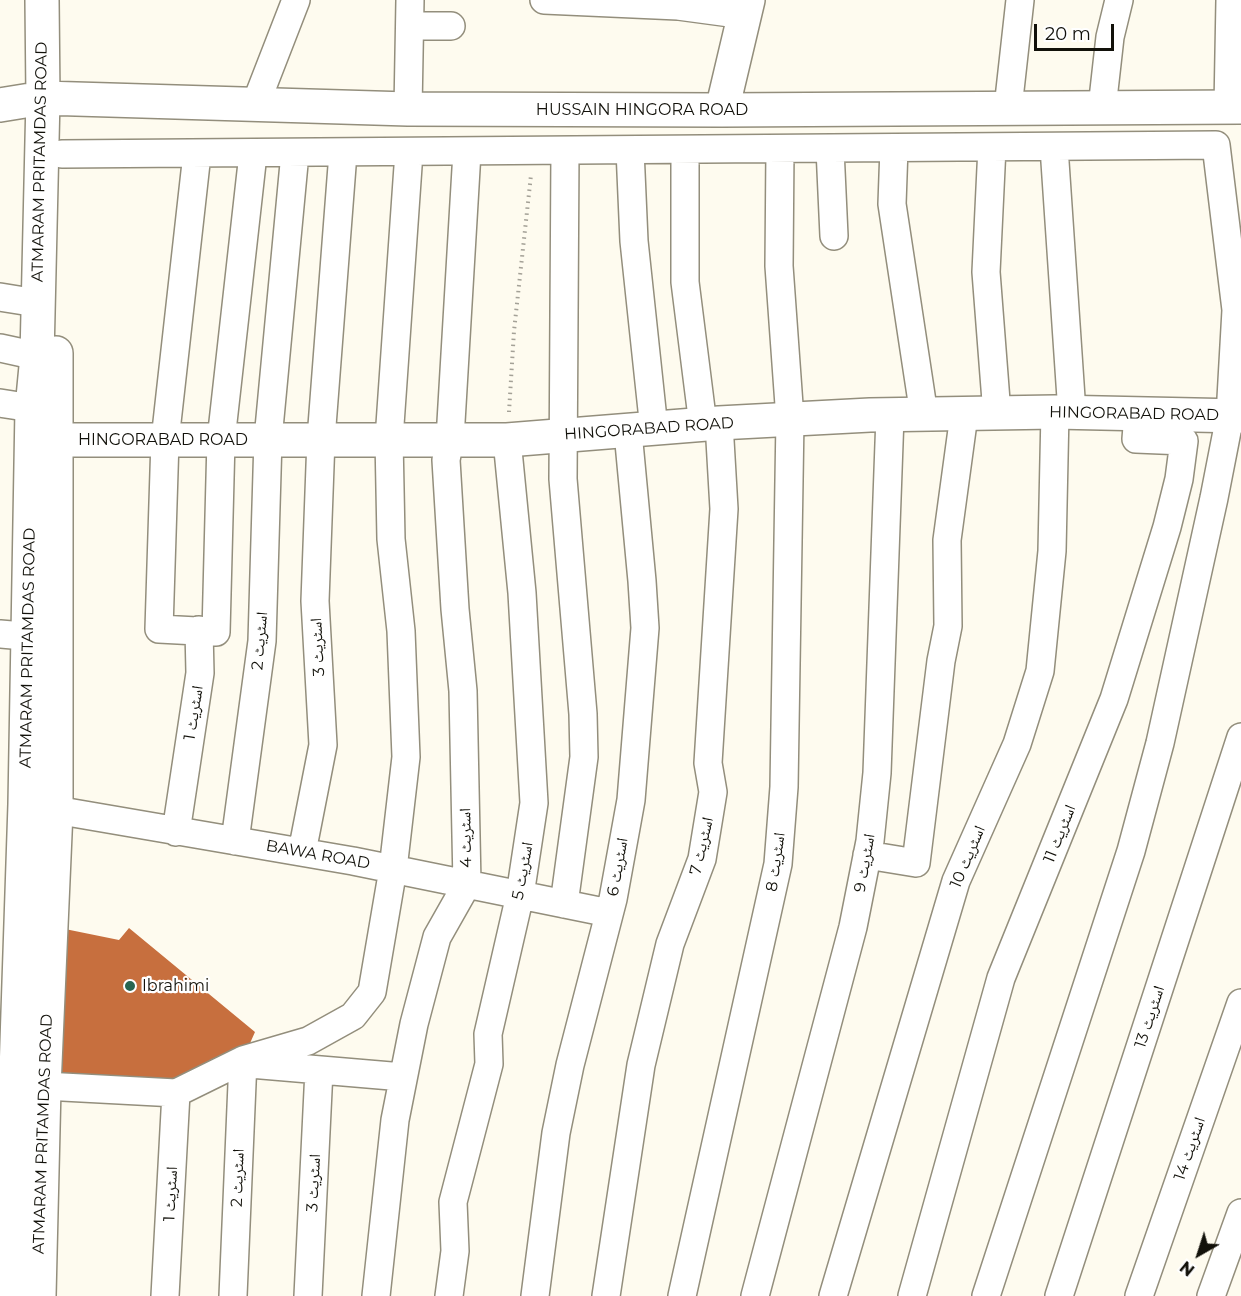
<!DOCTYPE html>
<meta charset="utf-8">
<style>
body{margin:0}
#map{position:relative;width:1241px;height:1296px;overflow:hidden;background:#fefbef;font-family:Montserrat,sans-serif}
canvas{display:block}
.north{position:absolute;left:1169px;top:1224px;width:60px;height:60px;-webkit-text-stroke:4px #fff;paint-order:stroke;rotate:219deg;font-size:16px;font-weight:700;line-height:24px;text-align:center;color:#12110a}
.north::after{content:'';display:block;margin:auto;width:21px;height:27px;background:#12110a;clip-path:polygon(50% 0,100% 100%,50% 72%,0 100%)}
.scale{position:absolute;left:1034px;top:24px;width:80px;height:27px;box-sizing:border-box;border:3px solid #12110a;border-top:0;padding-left:8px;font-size:18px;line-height:21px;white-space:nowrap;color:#12110a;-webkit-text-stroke:4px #fff;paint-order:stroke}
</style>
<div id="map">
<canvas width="1241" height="1296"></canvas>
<div class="north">N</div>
<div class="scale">20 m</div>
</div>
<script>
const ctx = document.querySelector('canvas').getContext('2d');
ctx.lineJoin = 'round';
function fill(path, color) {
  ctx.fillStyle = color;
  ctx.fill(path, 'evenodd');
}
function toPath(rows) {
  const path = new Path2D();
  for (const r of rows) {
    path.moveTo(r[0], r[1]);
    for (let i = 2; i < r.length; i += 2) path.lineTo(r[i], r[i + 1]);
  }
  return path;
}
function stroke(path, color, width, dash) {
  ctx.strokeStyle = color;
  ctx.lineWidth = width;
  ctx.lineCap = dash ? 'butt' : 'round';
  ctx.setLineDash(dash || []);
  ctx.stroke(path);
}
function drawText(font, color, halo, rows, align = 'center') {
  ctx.font = font + ' Montserrat,"Noto Naskh Arabic",sans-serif';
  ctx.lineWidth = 4.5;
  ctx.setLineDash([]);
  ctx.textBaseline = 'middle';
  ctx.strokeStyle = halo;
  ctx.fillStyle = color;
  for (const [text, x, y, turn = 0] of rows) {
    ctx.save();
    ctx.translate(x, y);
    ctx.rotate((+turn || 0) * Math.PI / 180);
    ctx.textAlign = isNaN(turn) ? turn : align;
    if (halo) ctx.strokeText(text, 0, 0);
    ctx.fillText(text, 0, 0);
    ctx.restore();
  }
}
fill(toPath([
 [129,928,255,1032,243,1059,178,1086,53,1074,65,929,119,940]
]), '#c76f3e');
const street = toPath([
 [544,0,678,6,745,15],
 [410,26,451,26],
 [256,103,296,0],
 [1228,107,1230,0],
 [1008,108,1020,0],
 [1102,108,1110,37,1119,0],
 [408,109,410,0],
 [992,147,986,272,997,414],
 [1054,147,1072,413],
 [894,148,892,204,924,415],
 [830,149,834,236],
 [630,150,634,241,654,429],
 [685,150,685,282,703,425],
 [62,154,1216,145,1236,310,1230,416,1214,498,1160,743,1131,851,986,1296],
 [197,154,165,440,159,629,216,632,221,440,253,154],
 [0,297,37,303],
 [0,348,37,356],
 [0,403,32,408],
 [0,634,47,638],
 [38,807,353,861,609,913],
 [176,832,200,673,199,630],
 [235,841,262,641,268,439,295,153],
 [302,852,323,745,315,601,321,439,343,153],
 [867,855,916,863,941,661,948,626,947,540,964,415],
 [564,904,584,757,583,714,563,479,565,151],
 [250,1064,403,1077],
 [25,1085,176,1093,243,1060,308,1041,353,1016,372,992,393,869,406,757,401,631,391,539,389,439,409,152],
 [165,1296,176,1093],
 [233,1296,243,1060],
 [308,1296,319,1070],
 [376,1296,395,1120,414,1024,437,937,467,884,463,691,455,609,446,460,450,439,467,152],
 [449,1296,455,1251,453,1202,489,1064,488,1034,520,895,534,803,522,593,507,440],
 [535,1296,556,1133,570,1065,613,899,631,800,645,628,642,581,628,432],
 [606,1296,641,1065,670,944,702,859,713,792,708,763,724,509,719,423],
 [682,1296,778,864,784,787,790,419,779,266,780,149],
 [755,1296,853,927,870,841,877,773,890,416],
 [833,1296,956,881,1017,744,1040,671,1052,551,1055,412],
 [912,1296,1001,978,1114,699,1167,527,1179,479,1184,441,1136,439,1138,414],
 [1059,1296,1241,737],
 [1139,1296,1241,1003],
 [1211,1296,1241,1213]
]);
const secondary = toPath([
 [0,105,43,98,408,109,722,110,1241,107],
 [722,110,748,0],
 [56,440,507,440,719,423,870,415,1055,412,1241,416],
 [14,1296,16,1072,25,804,32,408,37,356,43,98,42,0],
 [39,1296,44,1087,56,811,56,353]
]);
stroke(street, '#938e7c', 30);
stroke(secondary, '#938e7c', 36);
stroke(toPath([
 [509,412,514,331,531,175]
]), '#a4a197', 4, [1.5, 4.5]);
stroke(street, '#fff', 27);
stroke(secondary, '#fff', 33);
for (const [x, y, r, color] of [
 [130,986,6,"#276551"]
]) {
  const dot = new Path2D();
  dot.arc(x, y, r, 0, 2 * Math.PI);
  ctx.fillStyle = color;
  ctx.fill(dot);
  stroke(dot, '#fff', 2);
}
drawText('16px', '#12110a', '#fff', [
 ["HUSSAIN HINGORA ROAD",642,110],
 ["ATMARAM PRITAMDAS ROAD",40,162,-89],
 ["HINGORABAD ROAD",1134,414,1],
 ["HINGORABAD ROAD",649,429,-4],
 ["HINGORABAD ROAD",163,440],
 ["اسٹریٹ 2",260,641,-85],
 ["اسٹریٹ 3",318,647,-93],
 ["ATMARAM PRITAMDAS ROAD",28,648,-89],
 ["اسٹریٹ 1",194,713,-81],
 ["اسٹریٹ 11",1060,834,-68],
 ["اسٹریٹ 4",466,838,-91],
 ["اسٹریٹ 7",702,846,-77],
 ["BAWA ROAD",318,855,10],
 ["اسٹریٹ 10",968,857,-67],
 ["اسٹریٹ 8",776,862,-82],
 ["اسٹریٹ 9",865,863,-80],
 ["اسٹریٹ 6",618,867,-80],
 ["اسٹریٹ 5",523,871,-80],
 ["اسٹریٹ 13",1150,1017,-72],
 ["ATMARAM PRITAMDAS ROAD",43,1134,-88],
 ["اسٹریٹ 14",1190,1149,-71],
 ["اسٹریٹ 2",238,1178,-88],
 ["اسٹریٹ 3",314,1183,-87],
 ["اسٹریٹ 1",171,1194,-87]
]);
drawText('16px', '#12110a', '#fff', [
 ["Ibrahimi",142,986]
], 'left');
</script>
